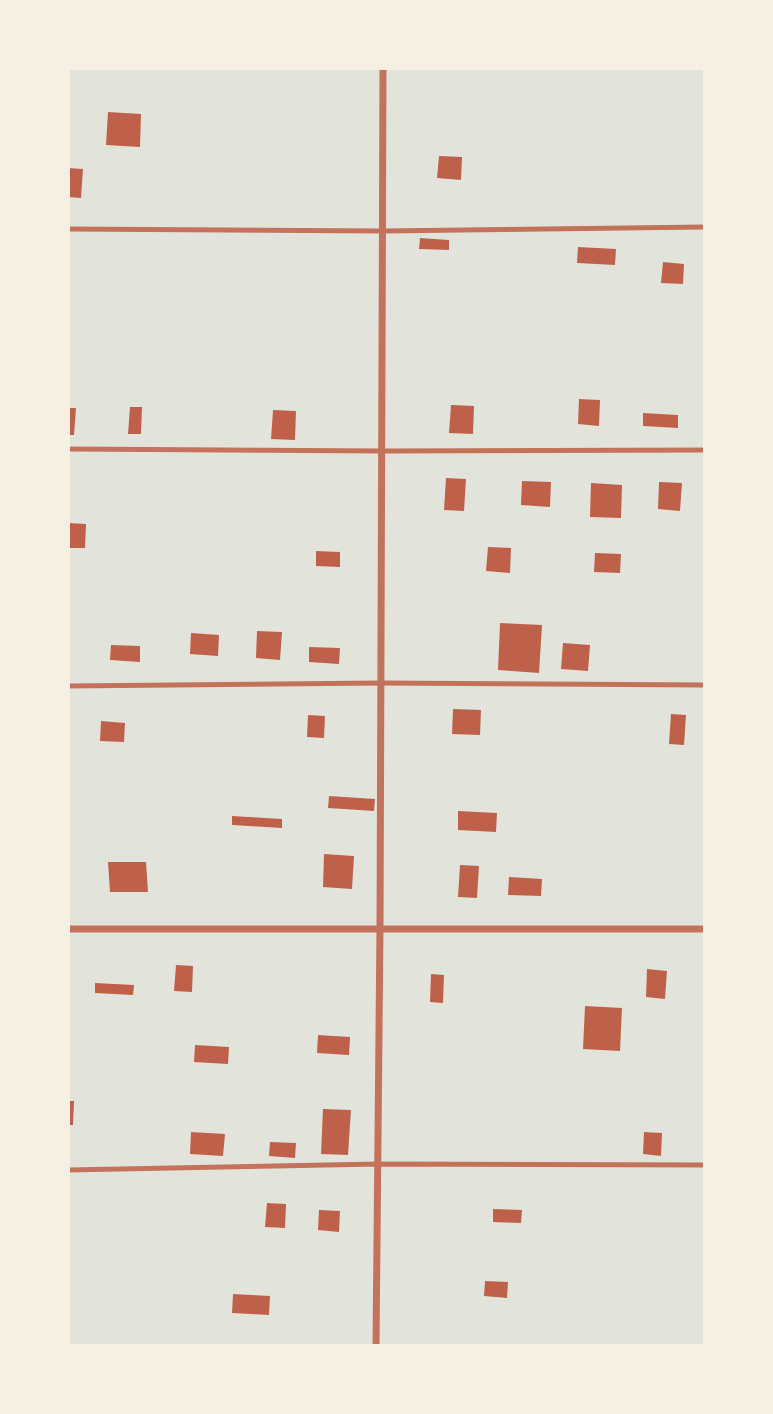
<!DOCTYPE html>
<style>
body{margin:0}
#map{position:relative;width:773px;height:1414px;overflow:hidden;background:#f6efe4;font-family:Mulish,sans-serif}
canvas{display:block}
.frame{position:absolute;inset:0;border:70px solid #f6efe4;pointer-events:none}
</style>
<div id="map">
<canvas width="773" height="1414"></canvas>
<div class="frame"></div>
</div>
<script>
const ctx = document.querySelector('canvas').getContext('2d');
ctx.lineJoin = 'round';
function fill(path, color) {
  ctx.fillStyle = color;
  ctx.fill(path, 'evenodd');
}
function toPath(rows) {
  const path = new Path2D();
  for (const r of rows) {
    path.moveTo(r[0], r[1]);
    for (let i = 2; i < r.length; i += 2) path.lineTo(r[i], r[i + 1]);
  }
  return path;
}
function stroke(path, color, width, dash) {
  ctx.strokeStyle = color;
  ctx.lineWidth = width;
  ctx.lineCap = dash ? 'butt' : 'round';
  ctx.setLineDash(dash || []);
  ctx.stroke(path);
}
fill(toPath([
 [68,68,705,68,705,1346,68,1346]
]), '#e2e4dc');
fill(toPath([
 [108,112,141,114,140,147,106,145],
 [439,156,462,157,461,180,437,178],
 [68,168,83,169,81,198,68,197],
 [420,238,449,240,449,250,419,249],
 [578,247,616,249,615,265,577,263],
 [663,262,684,264,683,284,661,283],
 [579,399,600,400,599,426,578,424],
 [451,405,474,406,473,434,449,433],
 [130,407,142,407,141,434,128,434],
 [68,408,76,408,74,435,68,435],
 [273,410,296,411,295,440,271,439],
 [643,413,678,415,678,428,643,426],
 [446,478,466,479,464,511,444,510],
 [522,481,551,482,550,507,521,505],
 [659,482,682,483,680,511,658,509],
 [591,483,622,485,621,518,590,517],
 [68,523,86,524,85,548,68,548],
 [488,547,511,548,510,573,486,571],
 [316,551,340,552,340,567,316,566],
 [595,553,621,554,620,573,594,572],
 [500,623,542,625,539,673,498,670],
 [257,631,282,632,280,660,256,658],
 [191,633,219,635,218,656,190,654],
 [563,643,590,645,588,671,561,669],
 [111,645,140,646,140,662,110,660],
 [309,647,340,648,339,664,309,662],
 [453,709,481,710,480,735,452,734],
 [671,714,686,715,684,745,669,744],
 [308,715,325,716,324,738,307,737],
 [101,721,125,723,124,742,100,741],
 [329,796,375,799,374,811,328,808],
 [458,811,497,813,496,832,458,830],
 [232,816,282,819,282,828,232,825],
 [324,854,354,856,352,889,323,887],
 [108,862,146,862,148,892,110,892],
 [460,865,479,866,477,898,458,897],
 [509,877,542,879,541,896,508,895],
 [176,965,193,966,192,992,174,991],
 [647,969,667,971,665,999,646,997],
 [431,974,444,975,443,1003,430,1002],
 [95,983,134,985,133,995,95,993],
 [585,1006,622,1008,620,1051,583,1049],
 [318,1035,350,1037,349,1055,317,1053],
 [195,1045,229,1047,228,1064,194,1062],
 [68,1101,74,1101,73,1125,68,1125],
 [323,1109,351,1110,348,1155,321,1154],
 [191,1132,225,1134,223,1156,190,1154],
 [644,1132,662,1133,661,1156,643,1154],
 [270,1142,296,1143,295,1158,269,1156],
 [267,1203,286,1204,285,1228,265,1227],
 [493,1209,522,1210,521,1223,493,1222],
 [319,1210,340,1211,339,1232,318,1230],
 [485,1281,508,1282,507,1298,484,1296],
 [233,1294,270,1296,269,1315,232,1313]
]), '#bf614a');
stroke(toPath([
 [68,229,383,231,705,227],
 [68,449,382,451,705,450],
 [68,686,381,683,705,685],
 [68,1170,378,1164,705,1165]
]), '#c5725c', 5);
stroke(toPath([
 [68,929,705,929],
 [376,1346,380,928,383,68]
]), '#c5725c', 7);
</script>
